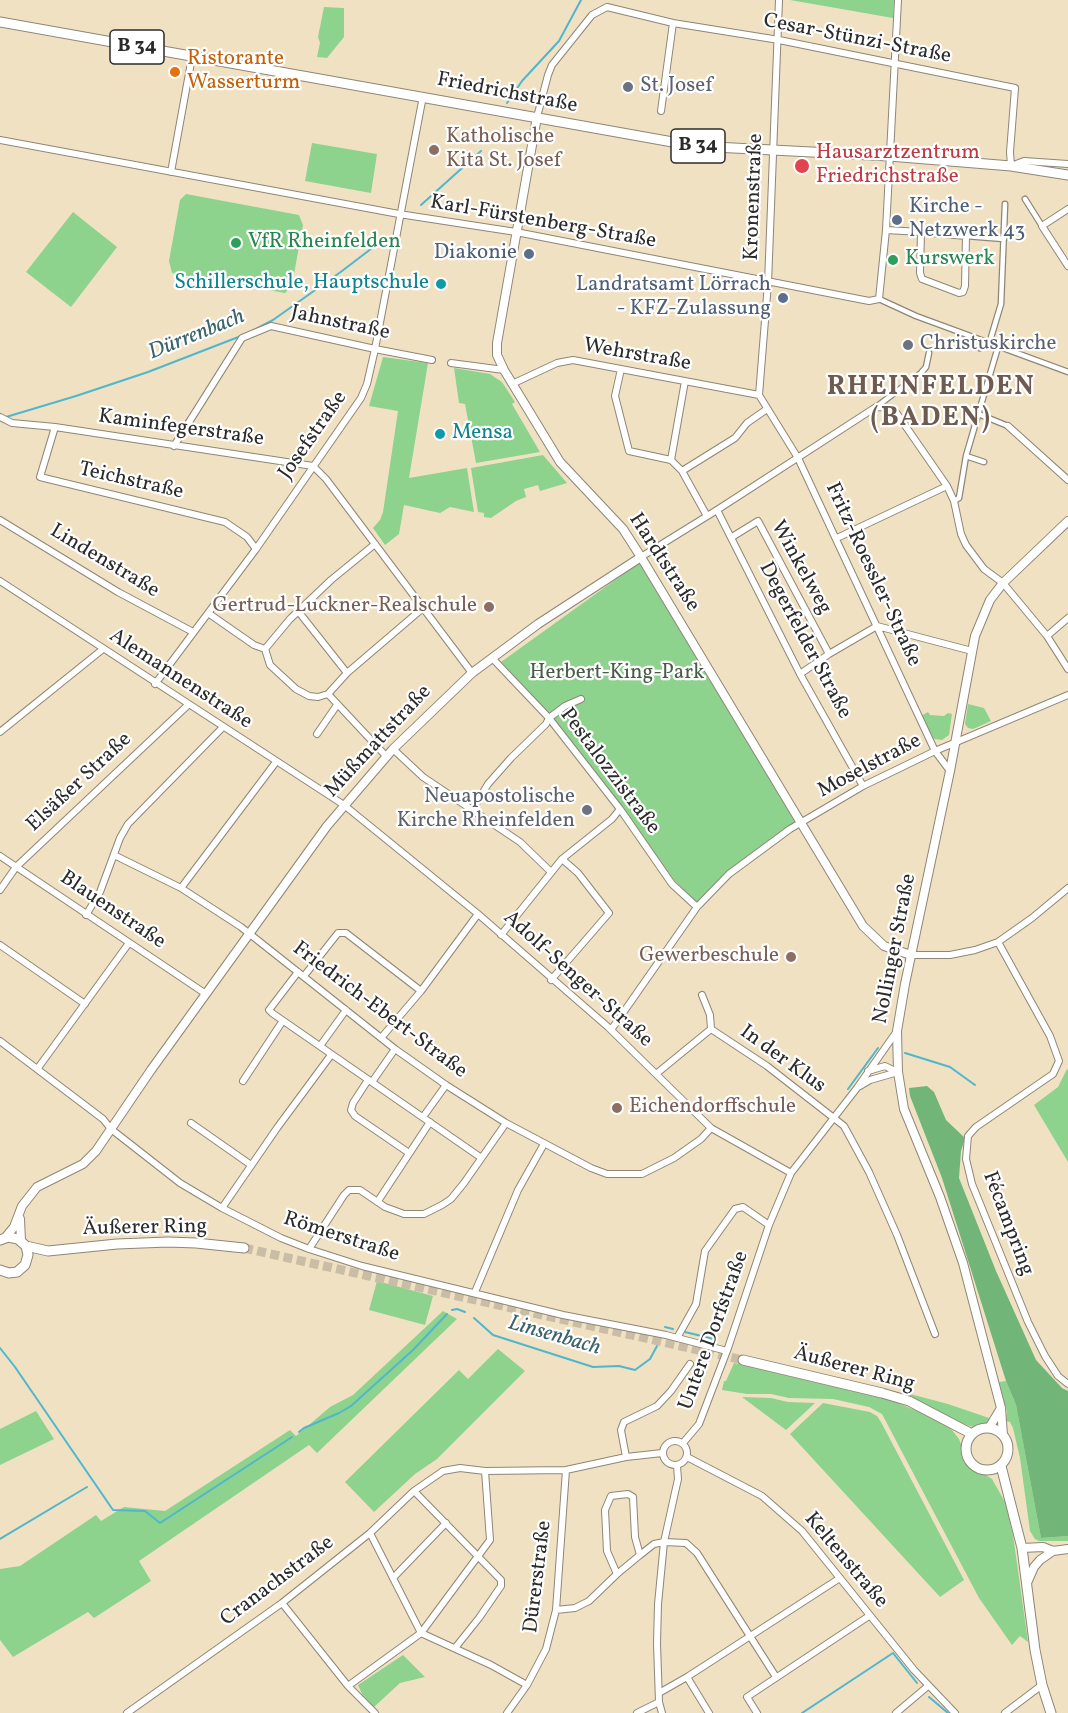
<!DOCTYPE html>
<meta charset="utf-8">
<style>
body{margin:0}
canvas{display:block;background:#f0e1c3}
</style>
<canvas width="1068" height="1713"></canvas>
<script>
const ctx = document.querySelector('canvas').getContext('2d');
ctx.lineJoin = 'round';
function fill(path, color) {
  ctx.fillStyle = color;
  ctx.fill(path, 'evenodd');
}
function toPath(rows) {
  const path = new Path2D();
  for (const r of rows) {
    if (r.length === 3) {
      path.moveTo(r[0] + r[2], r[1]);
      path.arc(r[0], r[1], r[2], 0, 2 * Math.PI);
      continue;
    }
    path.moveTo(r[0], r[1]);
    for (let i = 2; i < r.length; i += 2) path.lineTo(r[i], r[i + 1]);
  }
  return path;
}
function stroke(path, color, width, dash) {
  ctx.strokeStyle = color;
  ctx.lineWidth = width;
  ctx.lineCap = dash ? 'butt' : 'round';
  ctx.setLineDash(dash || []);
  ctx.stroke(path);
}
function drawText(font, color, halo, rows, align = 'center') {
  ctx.font = font + ' Vollkorn,serif';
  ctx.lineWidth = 4.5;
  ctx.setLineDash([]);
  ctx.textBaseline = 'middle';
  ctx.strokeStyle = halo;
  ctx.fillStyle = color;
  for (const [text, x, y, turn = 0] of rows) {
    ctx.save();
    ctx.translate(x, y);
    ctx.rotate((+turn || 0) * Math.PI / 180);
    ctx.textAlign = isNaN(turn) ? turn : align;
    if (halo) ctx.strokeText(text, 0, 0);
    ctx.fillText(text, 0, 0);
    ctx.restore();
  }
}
fill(toPath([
 [790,0,894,0,893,18],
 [324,7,344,8,344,37,327,58,317,57,320,43,318,37],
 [312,143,377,154,371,193,305,181],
 [186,194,299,215,303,225,292,285,285,293,172,273,169,261,180,200],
 [73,212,117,247,71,307,26,272],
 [383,357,428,363,409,478,467,468,474,512,450,507,440,513,404,505,399,534,385,545,373,528,380,520,383,512,398,411,369,406],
 [454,368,490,374,502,382,515,402,512,404,540,452,476,463,465,404,459,403],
 [543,455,567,483,540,491,538,485,524,489,526,497,516,501,491,518,484,517,484,513,478,512,471,468],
 [640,562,796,821,727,872,697,903,675,881,643,839,622,807,552,717,501,662],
 [968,704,984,708,991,721,973,729,968,728,965,724],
 [928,712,930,715,944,716,948,713,952,714,949,735,942,740,934,739,921,716],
 [1067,1069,1068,1070,1068,1162,1034,1105,1058,1087],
 [377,1281,433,1296,425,1325,369,1310],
 [443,1311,457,1319,317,1453,309,1445,139,1561,151,1581,94,1618,88,1612,13,1657,0,1640,0,1569,20,1566,96,1515,101,1521,124,1507,165,1511,290,1430,296,1436,330,1407,353,1395],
 [498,1349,525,1371,437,1459,415,1474,374,1512,345,1482,459,1370,468,1379],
 [734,1363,890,1400,932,1417,952,1430,959,1439,968,1463,992,1479,1005,1502,1013,1535,1028,1642,1020,1636,1012,1645,979,1598,882,1414,869,1407,833,1399,789,1398,771,1394,747,1394,722,1390,724,1381,726,1381],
 [1006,1381,1016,1405,1041,1538,1068,1536,1068,1541,1039,1541,1035,1539,1030,1531,1020,1458,1013,1428,1010,1422,1006,1421,1007,1412,999,1382],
 [910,1394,948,1404,992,1419,986,1424,973,1427,964,1424,909,1397],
 [742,1397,771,1398,788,1402,815,1403,786,1430],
 [823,1403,870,1412,877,1416,881,1422,964,1580,940,1597,790,1434],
 [36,1411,54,1439,0,1465,0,1429],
 [403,1655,425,1677,400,1683,374,1707,362,1694,358,1685]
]), '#8dd38d');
fill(toPath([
 [927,1086,934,1092,946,1120,965,1138,961,1151,959,1178,996,1271,1036,1360,1062,1388,1068,1391,1068,1536,1041,1538,1016,1405,1006,1381,942,1178,910,1096,909,1088]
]), '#72b578');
stroke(toPath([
 [507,103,522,81,559,41,581,0],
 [421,205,481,151],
 [252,331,273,320,342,271,384,239],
 [6,417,76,396,148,372,241,336],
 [905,1053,950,1067,975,1085],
 [848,1089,878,1048],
 [452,1310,457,1309,465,1312],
 [474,1318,493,1335,593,1367,619,1366,635,1370,650,1359,657,1346],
 [665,1327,673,1329],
 [685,1332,714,1339],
 [0,1348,15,1367,113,1510,145,1511,160,1523,292,1437],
 [299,1432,304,1428,339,1413,351,1406,413,1350,447,1314],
 [0,1539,87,1487],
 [929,1697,948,1713],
 [802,1713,893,1653,917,1683]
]), '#50b6ce', 2);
stroke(toPath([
 [244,1248,743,1360]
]), '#c9bda5', 9, [9, 4.5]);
const pedestrian = toPath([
 [1025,199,1042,226],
 [966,236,1004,239],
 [879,299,916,316,1068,372],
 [980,348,989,344,1001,304,1005,204],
 [876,407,921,373,926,367,929,353],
 [976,413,1008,426],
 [966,456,984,462],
 [954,501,959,498,966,456,998,347]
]);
const minor = toPath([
 [661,111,673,23],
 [537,117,548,75,552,65,592,15,607,7,673,23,779,40,1015,88,1010,152,1011,166,1024,161,1068,164],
 [0,140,399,214,516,232,869,301,879,299,886,230,898,0],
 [171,172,192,57],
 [1068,209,1042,226,1068,266],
 [886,230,921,232,966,236,965,286,963,292,959,293,922,279,920,273,921,232],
 [451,363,504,370],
 [621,369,615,396,629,451,671,460],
 [685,381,671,460,682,471,707,516],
 [512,384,557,363,573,360,759,395],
 [759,395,798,458,935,751,950,771],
 [759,395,768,283,779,0],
 [0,417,12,423,55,427,313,466,326,479,472,673],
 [1008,426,1068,480],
 [55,427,40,477,225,522,247,537,256,549],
 [174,446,242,338,271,326,375,349,432,360],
 [682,471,735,438,747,423,767,409],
 [717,510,800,674,863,786],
 [0,520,118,592,193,632],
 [732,537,758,521,829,654],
 [837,538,947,486],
 [375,544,331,580,290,619,265,649,270,665,296,689,309,696,318,697,328,694,347,673,423,608],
 [641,557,717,510,876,407,893,408,947,486,954,501,961,534,966,545,984,569,1003,583,1047,636,1068,669],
 [0,581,344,805,478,914,608,1027,711,1128,791,1173],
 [298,611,347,673],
 [208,613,254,645,265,649],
 [1047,636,1068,618],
 [492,658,549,718,620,809,672,884,697,907],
 [800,674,829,654,877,626,972,651],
 [155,684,256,549,361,398,367,384,375,349,423,96],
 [328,694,386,756],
 [0,732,103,649],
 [317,734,337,705],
 [393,749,423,777,520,842,551,872],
 [473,809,488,784,511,758,546,724,549,718,565,706,581,699],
 [114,855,181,888,241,927,395,1049,446,1085,506,1123,591,1168,607,1174,642,1174,674,1158,701,1139,711,1128],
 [0,856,206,994],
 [181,888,276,762],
 [0,890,16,867,188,705],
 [86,915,100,892,120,838,128,824,223,727],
 [501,935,562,859,612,819,620,809],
 [998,942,1050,1036,1059,1061,1053,1074,976,1127,968,1136,966,1159,972,1184,1028,1322,1045,1356,1058,1376,1068,1384],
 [0,945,85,1004],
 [911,955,950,955,975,950,998,942,1032,918,1068,888],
 [298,972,269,1010,272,1013,480,1157],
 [304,976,338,933,346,933,421,991],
 [551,980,609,913,578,873,562,859],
 [702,995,710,1015,711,1029],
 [611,1030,697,907,729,874,790,829,863,786,935,751,1068,695],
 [381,1038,421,991,478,914],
 [0,1041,103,1119,111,1129,180,1183,222,1208,281,1238,309,1249,362,1266,563,1315,666,1335,727,1351],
 [320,1046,346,1010],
 [38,1068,129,943],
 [868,1071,885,1066,897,1072],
 [656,1074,711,1029,767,1066,844,1126,869,1172,897,1235,935,1334],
 [368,1080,353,1103,351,1110,355,1116,409,1153],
 [243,1081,282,1022],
 [372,1082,395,1049],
 [860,1086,870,1080,898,1072],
 [423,1117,446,1085],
 [191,1123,251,1165],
 [378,1201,430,1122],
 [222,1208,277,1128,331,1055],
 [309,1249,344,1195,349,1190,360,1190,385,1207,404,1214,424,1214,442,1205,451,1199,464,1183,506,1123],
 [475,1292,518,1190,544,1144],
 [677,1338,696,1304,705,1251,735,1209,743,1207,769,1225],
 [675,1453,12],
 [683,1443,699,1424,728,1348,769,1225,791,1173,857,1088,897,1031],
 [626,1457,621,1430,624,1422,657,1406,671,1391,690,1364],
 [687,1457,762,1496,802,1531,914,1670,955,1713],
 [414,1491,501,1580,501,1586,479,1618,455,1648],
 [370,1533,421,1633,491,1665,527,1685],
 [617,1574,640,1555],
 [393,1578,446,1523],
 [282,1603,348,1686,421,1633,490,1540,485,1471],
 [556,1610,575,1608,589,1601,617,1574,607,1551,605,1510,611,1496,628,1494,633,1497,635,1537,640,1555,654,1544,664,1542,686,1543,697,1553,776,1677],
 [687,1677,709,1713],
 [348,1686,375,1713],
 [659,1693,687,1677,840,1578],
 [127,1713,282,1603,370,1533,414,1491,443,1471,460,1468,485,1471,566,1470,626,1457,662,1453],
 [507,1713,527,1685,546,1649,556,1610,566,1470],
 [637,1713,659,1702],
 [662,1713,659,1702,657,1644,658,1604,664,1542,678,1479,677,1466],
 [757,1713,747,1697,869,1616],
 [896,1713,928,1686],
 [1005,1713,1042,1685]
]);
const tertiary = toPath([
 [537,117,497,343,497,355,504,370,560,462,623,529,641,557,863,926,884,946,911,955],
 [20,1219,21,1241],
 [5,1238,14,1227,22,1206,37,1187,83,1164,96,1151,151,1070,327,826,393,749,472,673,538,624,641,557],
 [1022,1548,1043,1547,1053,1551,1068,1549],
 [1027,1583,1034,1567,1040,1560,1053,1551]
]);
const secondary = toPath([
 [989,1428,1001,1408],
 [1003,1435,1001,1408,963,1263,940,1197,904,1109,898,1072,897,1031,905,984,950,771,975,636,990,600,1003,583,1068,521]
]);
const primary = toPath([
 [0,22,695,146,889,156,1011,166,1068,175],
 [0,1240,8,1237,18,1239,26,1246,28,1255,25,1265,17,1272,9,1273,0,1270],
 [26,1246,48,1251,117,1244,168,1242,196,1243,244,1248],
 [743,1360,882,1393,909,1401,972,1434],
 [987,1449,21],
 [1001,1466,1022,1548,1035,1650,1042,1685,1051,1713]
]);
stroke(pedestrian, '#8e8677', 7);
stroke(minor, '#8e8677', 8);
stroke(tertiary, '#8e8677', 10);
stroke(secondary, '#8e8677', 10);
stroke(primary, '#8e8677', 11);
stroke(pedestrian, '#fff', 4.5);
stroke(minor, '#fff', 6);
stroke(tertiary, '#fff', 8);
stroke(secondary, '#fff', 8);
stroke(primary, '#fff', 9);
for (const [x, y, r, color] of [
 [175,72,6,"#e8710a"],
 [628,87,6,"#6b7280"],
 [434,150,6,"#8d6e63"],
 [802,166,8,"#e0444e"],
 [897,220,6,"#5c6f8a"],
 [236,243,6,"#2e9e5b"],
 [529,254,6,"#5c6f8a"],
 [893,260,6,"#2e9e5b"],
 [441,284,6,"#0f9aa8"],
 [783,298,6,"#5c6f8a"],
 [908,345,6,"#6b7280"],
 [440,434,6,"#0f9aa8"],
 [489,607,6,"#8d6e63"],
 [587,810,6,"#6b7280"],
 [791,957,6,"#8d6e63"],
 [617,1108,6,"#8d6e63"]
]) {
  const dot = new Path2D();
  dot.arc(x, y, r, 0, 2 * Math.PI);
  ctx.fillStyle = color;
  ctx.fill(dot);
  stroke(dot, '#fff', 2);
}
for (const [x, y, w] of [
 [137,47,54],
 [698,146,54]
]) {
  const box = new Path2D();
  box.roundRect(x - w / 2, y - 17, w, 34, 4.5);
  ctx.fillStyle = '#fff';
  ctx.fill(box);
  stroke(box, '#2b2b2b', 1.5);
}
drawText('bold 20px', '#2b2b2b', null, [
 ["B 34",137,47],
 ["B 34",698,146]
]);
drawText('21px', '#2b2b2b', '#fff', [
 ["Cesar-Stünzi-Straße",857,40,11],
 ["Friedrichstraße",507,94,11],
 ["Kronenstraße",755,197,-88],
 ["Karl-Fürstenberg-Straße",543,223,10],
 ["Jahnstraße",340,324,12],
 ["Wehrstraße",637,356,10],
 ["Kaminfegerstraße",181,429,8],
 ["Josefstraße",314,436,-55],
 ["Teichstraße",131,482,13],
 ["Lindenstraße",104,562,31],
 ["Hardtstraße",663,563,57],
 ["Winkelweg",800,568,61],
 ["Fritz-Roessler-Straße",872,575,65],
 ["Degerfelder Straße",804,641,62],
 ["Alemannenstraße",180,680,33],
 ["Müßmattstraße",379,742,-47],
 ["Moselstraße",870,767,-28],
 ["Pestalozzistraße",609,772,53],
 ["Elsäßer Straße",80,783,-43],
 ["Blauenstraße",112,911,34],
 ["Nollinger Straße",896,949,-79],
 ["Adolf-Senger-Straße",577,980,42],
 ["Friedrich-Ebert-Straße",379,1011,37],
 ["In der Klus",782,1060,36],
 ["Fécampring",1007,1224,69],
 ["Äußerer Ring",145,1229,-1],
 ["Römerstraße",341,1238,18],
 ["Untere Dorfstraße",715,1331,-70],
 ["Äußerer Ring",854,1370,15],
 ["Keltenstraße",845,1561,50],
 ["Dürerstraße",539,1577,-83],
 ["Cranachstraße",278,1582,-37]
]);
drawText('21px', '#c56008', '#fff', [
 ["Ristorante",187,60],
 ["Wasserturm",187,84]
], 'left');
drawText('21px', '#5b616d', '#fff', [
 ["St. Josef",640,87],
 ["Christuskirche",920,345],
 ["Neuapostolische",575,798,"right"],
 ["Kirche Rheinfelden",575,822,"right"]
], 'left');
drawText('21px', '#785e54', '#fff', [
 ["Katholische",446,138],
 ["Kita St. Josef",446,162],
 ["Gertrud-Luckner-Realschule",477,607,"right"],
 ["Gewerbeschule",779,957,"right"],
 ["Eichendorffschule",629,1108]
], 'left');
drawText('21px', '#be3a42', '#fff', [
 ["Hausarztzentrum",816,154],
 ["Friedrichstraße",816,178]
], 'left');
drawText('21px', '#4e5e75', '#fff', [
 ["Kirche -",909,208,"left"],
 ["Netzwerk 43",909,232,"left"],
 ["Diakonie",517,254],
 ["Landratsamt Lörrach",771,286],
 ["- KFZ-Zulassung",771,310]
], 'right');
drawText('21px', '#27864d', '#fff', [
 ["VfR Rheinfelden",248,243],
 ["Kurswerk",905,260]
], 'left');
drawText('21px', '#0d838f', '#fff', [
 ["Schillerschule, Hauptschule",429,284],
 ["Mensa",452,434,"left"]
], 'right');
drawText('21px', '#485d48', '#fff', [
 ["Herbert-King-Park",617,674]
]);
drawText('italic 22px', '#3a636c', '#fff', [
 ["Dürrenbach",197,336,-22],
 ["Linsenbach",554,1337,16]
]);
ctx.letterSpacing = '1.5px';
drawText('bold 27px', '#6f5a4f', '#fff', [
 ["RHEINFELDEN",931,389],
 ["(BADEN)",931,420]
]);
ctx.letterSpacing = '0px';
</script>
